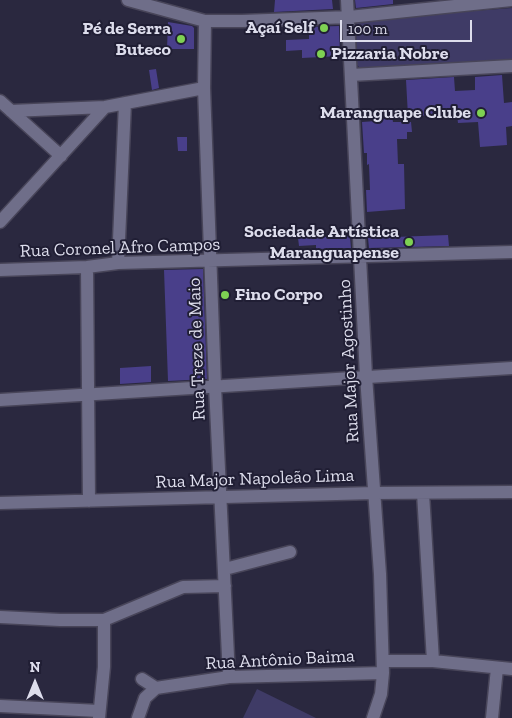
<!DOCTYPE html>
<meta charset="utf-8">
<style>
body{margin:0}
#map{position:relative;width:512px;height:718px;overflow:hidden;background:#2a283f;font-family:"Zilla Slab",serif}
canvas{display:block}
.north{position:absolute;left:10px;top:658px;width:50px;height:50px;-webkit-text-stroke:4px #201e34;paint-order:stroke;rotate:0deg;font-size:14px;font-weight:700;line-height:20px;text-align:center;color:#ddddec}
.north::after{content:'';display:block;margin:auto;width:18px;height:22px;background:#ddddec;clip-path:polygon(50% 0,100% 100%,50% 72%,0 100%)}
.scale{position:absolute;left:340px;top:20px;width:132px;height:22px;box-sizing:border-box;border:2px solid #ddddec;border-top:0;padding-left:6px;font-size:15px;line-height:18px;white-space:nowrap;color:#ddddec;-webkit-text-stroke:4px #201e34;paint-order:stroke}
</style>
<div id="map">
<canvas width="512" height="718"></canvas>
<div class="north">N</div>
<div class="scale">100 m</div>
</div>
<script>
const ctx = document.querySelector('canvas').getContext('2d');
ctx.lineJoin = 'round';
function fill(path, color) {
  ctx.fillStyle = color;
  ctx.fill(path, 'evenodd');
}
function toPath(rows) {
  const path = new Path2D();
  for (const r of rows) {
    path.moveTo(r[0], r[1]);
    for (let i = 2; i < r.length; i += 2) path.lineTo(r[i], r[i + 1]);
  }
  return path;
}
function stroke(path, color, width, dash) {
  ctx.strokeStyle = color;
  ctx.lineWidth = width;
  ctx.lineCap = dash ? 'butt' : 'round';
  ctx.setLineDash(dash || []);
  ctx.stroke(path);
}
function drawText(font, color, halo, rows, align = 'center') {
  ctx.font = font + ' "Zilla Slab",serif';
  ctx.lineWidth = 4;
  ctx.setLineDash([]);
  ctx.textBaseline = 'middle';
  ctx.strokeStyle = halo;
  ctx.fillStyle = color;
  for (const [text, x, y, turn = 0] of rows) {
    ctx.save();
    ctx.translate(x, y);
    ctx.rotate((+turn || 0) * Math.PI / 180);
    ctx.textAlign = isNaN(turn) ? turn : align;
    if (halo) ctx.strokeText(text, 0, 0);
    ctx.fillText(text, 0, 0);
    ctx.restore();
  }
}
fill(toPath([
 [512,8,512,61,362,70,357,65,356,25,359,20],
 [257,689,316,718,243,718]
]), '#3f3b66');
fill(toPath([
 [275,0,332,0,333,9,274,12],
 [355,0,393,0,393,4,356,8],
 [168,22,192,26,194,28,194,49,167,49],
 [339,26,340,56,302,58,302,50,286,51,286,40,309,39,309,27],
 [156,69,159,88,152,90,149,70],
 [502,75,504,103,512,102,512,126,506,127,507,145,480,147,478,122,458,123,457,115,408,116,406,80,454,77,455,91,475,90,475,77],
 [392,116,393,122,411,122,412,132,407,132,407,139,397,139,398,164,404,164,405,209,367,212,366,190,370,190,369,164,367,165,367,153,364,153,362,122,376,121,375,117],
 [177,137,187,137,187,151,178,151],
 [448,235,449,246,369,248,368,238],
 [350,236,351,248,316,249,316,245,299,246,298,238],
 [203,269,207,379,168,381,164,270],
 [151,366,151,382,120,384,120,368]
]), '#493f8a');
const minor = toPath([
 [128,0,205,21,242,21,349,17,512,0],
 [347,0,366,376,380,574,383,673,381,694,373,718],
 [205,21,204,88,215,386,229,677],
 [351,75,512,66],
 [0,101,61,156],
 [11,111,105,107,204,88],
 [0,222,105,107],
 [118,263,125,103],
 [87,267,89,501],
 [0,270,87,267,118,263,512,252],
 [0,400,512,368],
 [423,493,433,661],
 [0,503,374,493,512,492],
 [225,569,290,552],
 [0,617,60,620,104,620,183,587,225,586],
 [383,661,433,661,512,669],
 [142,679,156,688],
 [0,706,99,711],
 [99,718,104,667,104,620],
 [138,718,145,698,156,688,229,677,383,673],
 [492,718,497,668]
]);
stroke(minor, '#484559', 15);
stroke(minor, '#6f6e89', 12);
for (const [x, y, r, color] of [
 [324,28,5,"#7ed153"],
 [181,39,5,"#7ed153"],
 [321,54,5,"#7ed153"],
 [481,113,5,"#7ed153"],
 [409,242,5,"#7ed153"],
 [225,295,5,"#7ed153"]
]) {
  const dot = new Path2D();
  dot.arc(x, y, r, 0, 2 * Math.PI);
  ctx.fillStyle = color;
  ctx.fill(dot);
  stroke(dot, '#201e34', 2);
}
drawText('bold 18px', '#ddddec', '#201e34', [
 ["Açaí Self",314,28],
 ["Pé de Serra",171,29],
 ["Buteco",171,50],
 ["Pizzaria Nobre",331,54,"left"],
 ["Maranguape Clube",471,113],
 ["Sociedade Artística",399,232],
 ["Maranguapense",399,253],
 ["Fino Corpo",235,295,"left"]
], 'right');
drawText('18px', '#ddddec', '#201e34', [
 ["Rua Coronel Afro Campos",120,248,-2],
 ["Rua Treze de Maio",197,349,-92],
 ["Rua Major Agostinho",349,361,-93],
 ["Rua Major Napoleão Lima",255,479,-2],
 ["Rua Antônio Baima",280,660,-3]
]);
</script>
